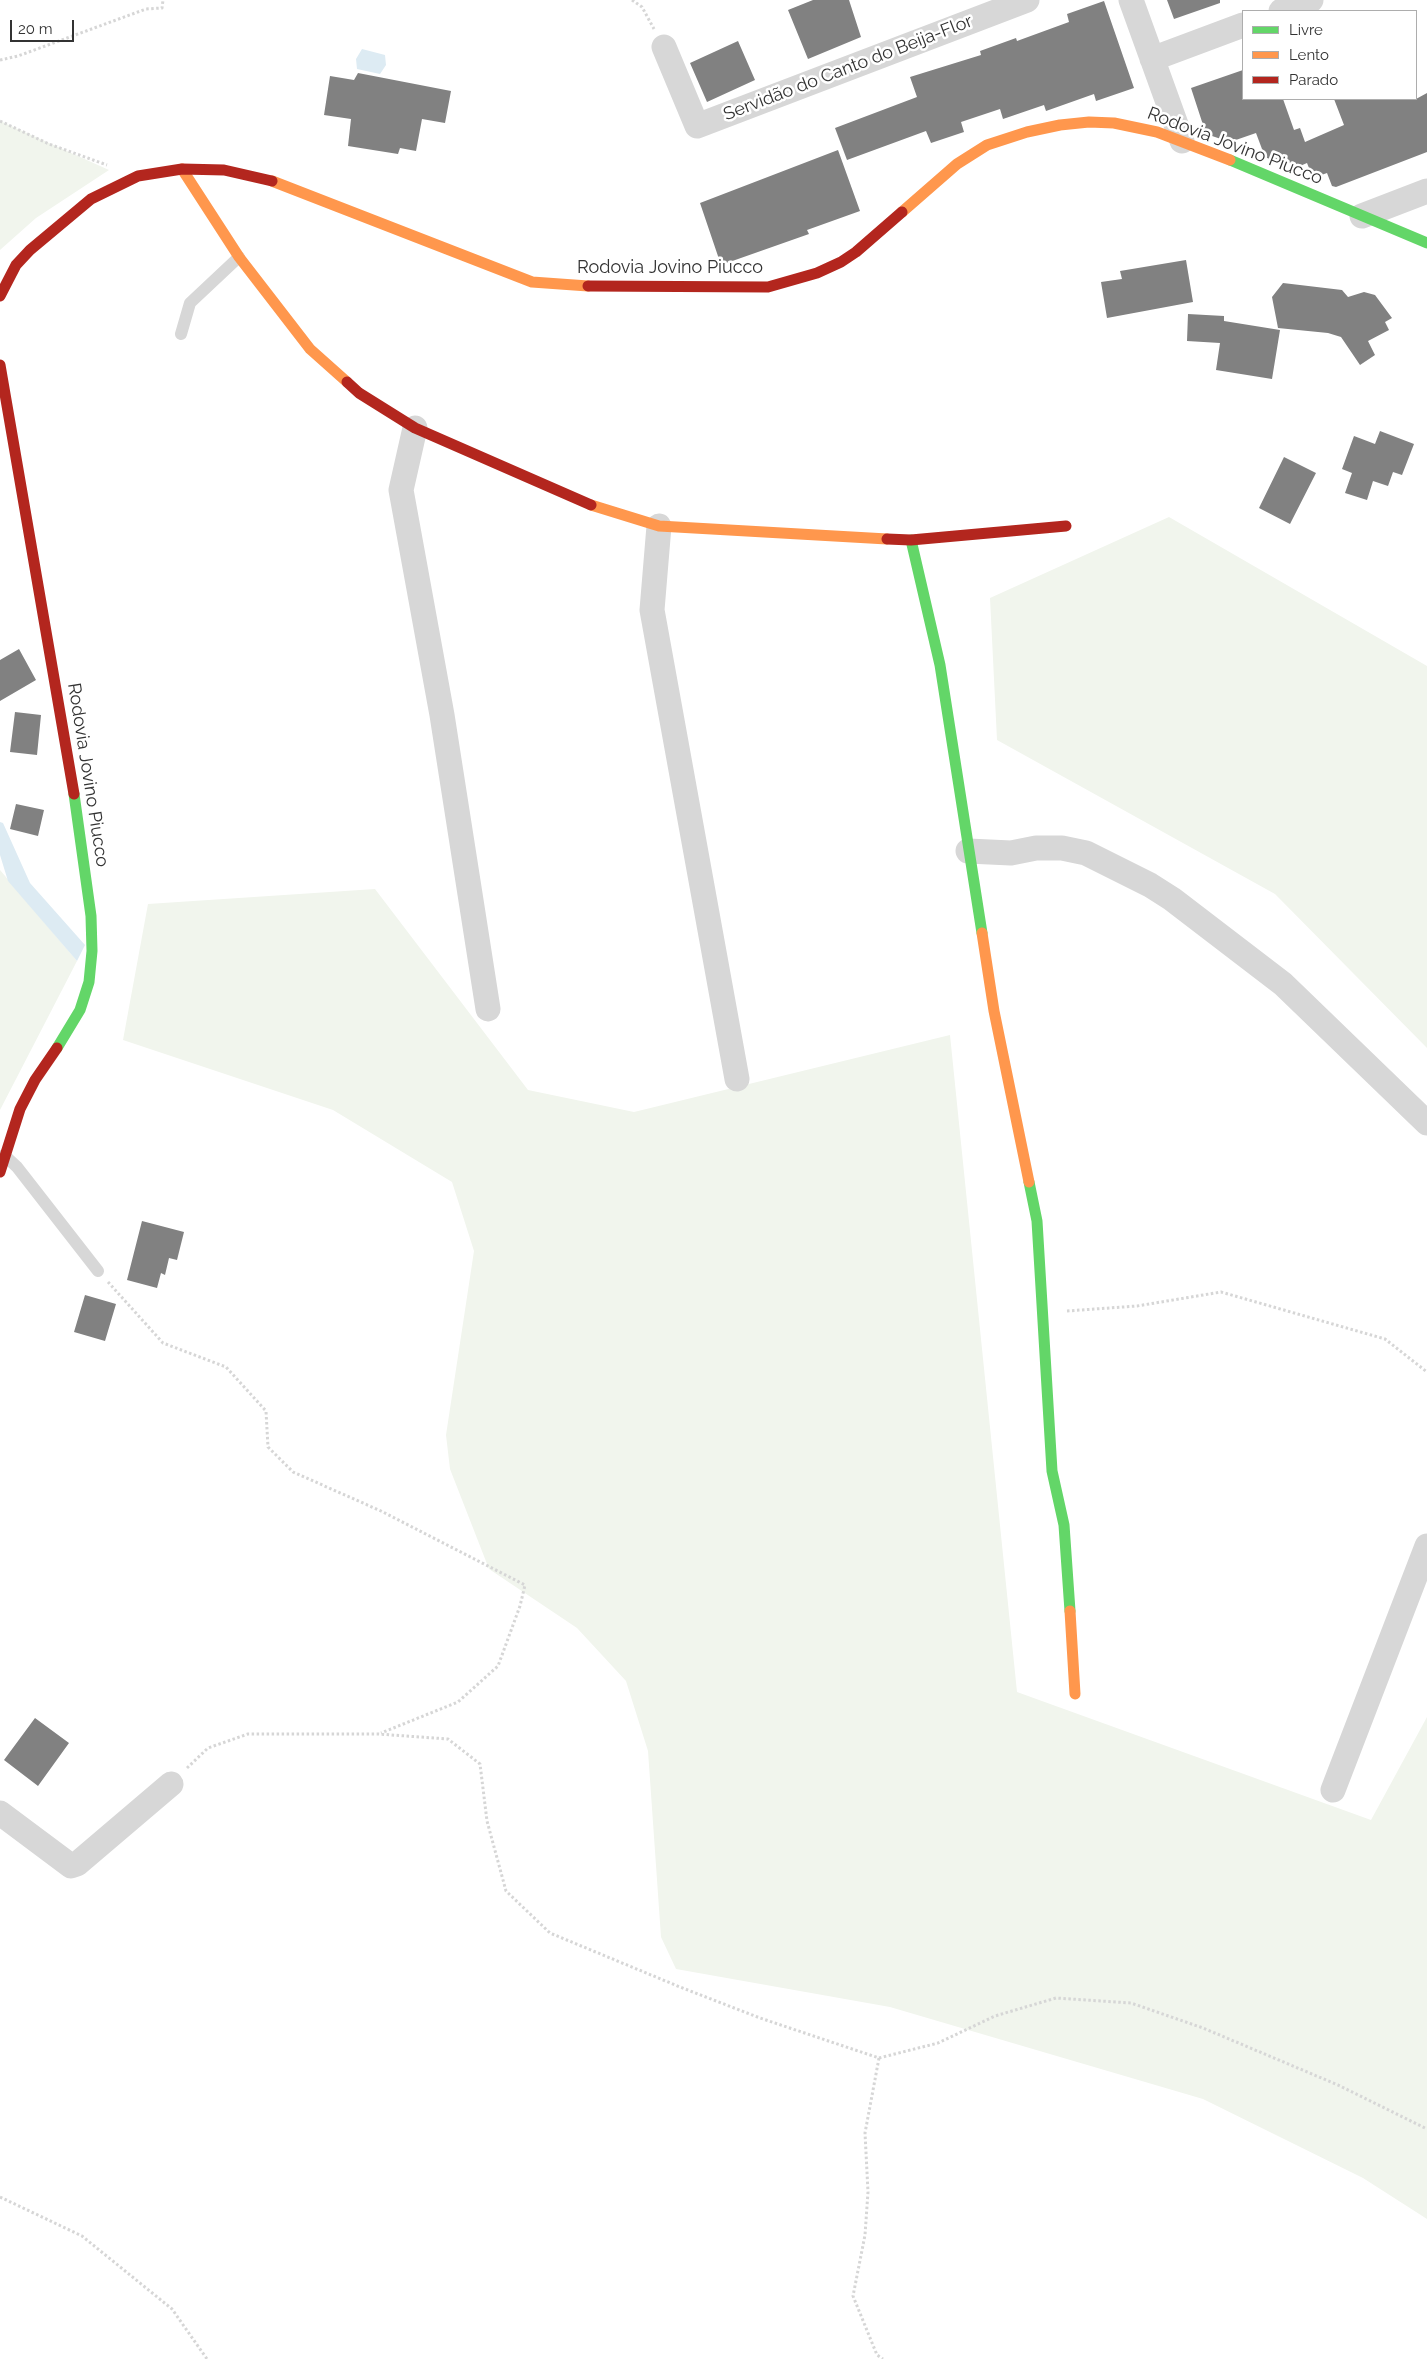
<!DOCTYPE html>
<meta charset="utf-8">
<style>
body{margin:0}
#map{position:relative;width:1427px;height:2359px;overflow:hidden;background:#fff;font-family:Raleway,sans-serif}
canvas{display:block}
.legend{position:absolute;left:1242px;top:10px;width:175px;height:90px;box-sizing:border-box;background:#fff;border:1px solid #adadad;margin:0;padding:6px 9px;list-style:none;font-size:15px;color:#333}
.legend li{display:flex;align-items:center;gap:10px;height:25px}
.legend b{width:25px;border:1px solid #adadad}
.scale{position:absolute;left:10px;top:20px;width:64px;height:22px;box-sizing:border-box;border:2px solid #333;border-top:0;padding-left:6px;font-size:15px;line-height:18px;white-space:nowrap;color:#333;-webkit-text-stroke:4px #fff;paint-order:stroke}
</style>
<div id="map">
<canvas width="1427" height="2359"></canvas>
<ul class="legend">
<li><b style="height:6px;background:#63d668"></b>Livre</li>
<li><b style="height:6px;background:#ff974d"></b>Lento</li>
<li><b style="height:6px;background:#b3261e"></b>Parado</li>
</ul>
<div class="scale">20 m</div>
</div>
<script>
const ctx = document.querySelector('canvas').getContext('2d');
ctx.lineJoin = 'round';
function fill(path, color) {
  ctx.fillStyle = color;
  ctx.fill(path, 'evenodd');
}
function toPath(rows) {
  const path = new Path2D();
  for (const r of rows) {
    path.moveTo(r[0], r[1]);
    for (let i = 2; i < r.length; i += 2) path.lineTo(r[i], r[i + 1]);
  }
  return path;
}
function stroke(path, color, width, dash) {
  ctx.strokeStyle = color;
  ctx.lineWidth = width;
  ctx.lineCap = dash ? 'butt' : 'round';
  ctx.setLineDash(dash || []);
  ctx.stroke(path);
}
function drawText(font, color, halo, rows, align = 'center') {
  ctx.font = font + ' Raleway,sans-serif';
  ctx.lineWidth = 5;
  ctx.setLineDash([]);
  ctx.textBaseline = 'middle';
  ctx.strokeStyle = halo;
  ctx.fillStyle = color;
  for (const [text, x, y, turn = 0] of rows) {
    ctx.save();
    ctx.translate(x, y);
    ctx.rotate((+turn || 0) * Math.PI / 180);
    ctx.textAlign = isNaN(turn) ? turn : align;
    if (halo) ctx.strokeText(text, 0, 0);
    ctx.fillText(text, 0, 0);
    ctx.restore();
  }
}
fill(toPath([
 [0,121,109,170,36,218,0,250],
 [1169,517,1427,666,1427,1048,1275,894,997,740,990,598],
 [0,870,77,961,0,1110],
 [375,889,528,1090,634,1112,950,1035,1017,1692,1371,1820,1427,1717,1427,2219,1363,2178,1203,2099,890,2007,676,1969,661,1937,648,1751,626,1681,577,1628,489,1569,450,1469,446,1435,474,1251,452,1182,333,1110,123,1040,148,904]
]), '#f1f5ed');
fill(toPath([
 [362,49,385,55,386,65,380,74,357,69,356,59],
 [0,822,3,823,30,883,85,945,77,961,8,881,0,855]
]), '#ddebf3');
fill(toPath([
 [813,0,849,0,861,37,808,59,788,10],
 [1167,0,1220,0,1220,3,1174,19],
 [1104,1,1134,88,1096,101,1094,94,1046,111,1044,105,1003,119,1000,109,961,122,964,132,931,143,926,131,847,160,835,128,917,97,910,77,981,55,980,51,1016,38,1017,41,1069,22,1067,14],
 [738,41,755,80,707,102,690,63],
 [1243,70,1243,99,1283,99,1294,130,1300,128,1305,142,1344,125,1334,99,1416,99,1427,93,1427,152,1336,187,1332,186,1327,173,1313,178,1307,163,1293,169,1286,156,1274,161,1265,157,1256,133,1230,142,1206,134,1191,88],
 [358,73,451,91,445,123,422,119,416,151,400,148,398,154,348,146,351,119,324,115,330,76,354,80],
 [838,150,860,211,807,230,809,234,721,265,700,203],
 [1186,260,1193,302,1107,318,1101,282,1122,279,1120,271],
 [1283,283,1342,290,1348,297,1364,292,1375,295,1392,318,1385,322,1389,330,1368,341,1375,355,1360,365,1341,337,1328,333,1278,328,1272,297],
 [1188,314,1224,316,1224,321,1280,330,1272,379,1216,370,1220,343,1187,341],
 [1380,431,1414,444,1402,475,1393,472,1388,486,1373,481,1367,500,1345,493,1352,473,1342,469,1354,436,1375,444],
 [1284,457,1316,473,1290,524,1259,508],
 [19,649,36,680,0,701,0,660],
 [15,712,41,715,37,755,10,752],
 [16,804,44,810,38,836,10,829],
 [142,1221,184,1232,177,1260,169,1258,165,1275,161,1273,157,1288,127,1280],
 [85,1295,116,1304,105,1341,74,1332],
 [35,1718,69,1743,38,1786,4,1760]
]), '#818181');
stroke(toPath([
 [632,0,642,7,654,29],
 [0,60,18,56,146,9,162,8,163,0],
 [0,121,49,144,107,165],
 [108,1282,163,1343,226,1367,266,1411,268,1447,293,1472,381,1511,525,1585,520,1606,498,1666,458,1702,381,1733],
 [1067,1311,1137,1306,1221,1292,1385,1339,1427,1372],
 [187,1768,208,1748,248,1734,378,1734,448,1739,480,1764,487,1821,506,1891,550,1933,680,1987,760,2018,879,2058,938,2043,995,2016,1056,1998,1131,2003,1203,2028,1338,2085,1427,2129],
 [879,2058,865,2133,868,2192,865,2235,853,2296,877,2355,883,2359],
 [0,2197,82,2236,172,2309,207,2359]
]), '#d6d6d6', 3, [2.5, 2.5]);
stroke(toPath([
 [181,334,190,303,239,257],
 [4,1155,17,1167,98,1271]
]), '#d7d7d7', 12);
stroke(toPath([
 [1131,0,1182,141],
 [1281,11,1311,0],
 [664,47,697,126,1027,0],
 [1152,59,1243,25],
 [1362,216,1427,191],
 [415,428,401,490,442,715,488,1009],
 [659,526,652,610,737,1079],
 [968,851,1011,853,1036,848,1062,848,1086,853,1150,885,1172,899,1283,984,1427,1123],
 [1333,1790,1427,1546],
 [0,1813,71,1866,77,1864,171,1784]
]), '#d7d7d7', 25);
stroke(toPath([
 [1230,160,1427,243],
 [911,540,940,665,982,933],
 [57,1048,80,1010,89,982,92,951,91,916,74,794],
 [1029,1182,1037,1221,1052,1471,1064,1525,1070,1611]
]), '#63d668', 11);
stroke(toPath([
 [182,169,239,257,310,349,347,382],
 [272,181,532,282,588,286],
 [902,212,957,164,987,145,1027,132,1060,125,1089,122,1114,123,1157,132,1230,160],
 [591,505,659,526,887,539],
 [982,933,994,1011,1029,1182],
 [1070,1611,1075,1694]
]), '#ff974d', 11);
stroke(toPath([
 [588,286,768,287,817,273,841,262,856,252,902,212],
 [0,296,16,265,30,250,91,199,138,176,182,169,224,170,272,181],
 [0,365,74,794],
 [347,382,359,393,415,428,591,505],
 [887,539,911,540,1066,526],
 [0,1172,20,1109,35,1080,57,1048]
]), '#b3261e', 11);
drawText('18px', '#333', '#fff', [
 ["Servidão do Canto do Beija-Flor",848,68,-21],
 ["Rodovia Jovino Piucco",1235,146,21],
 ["Rodovia Jovino Piucco",670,268],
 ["Rodovia Jovino Piucco",88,775,81]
]);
</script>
